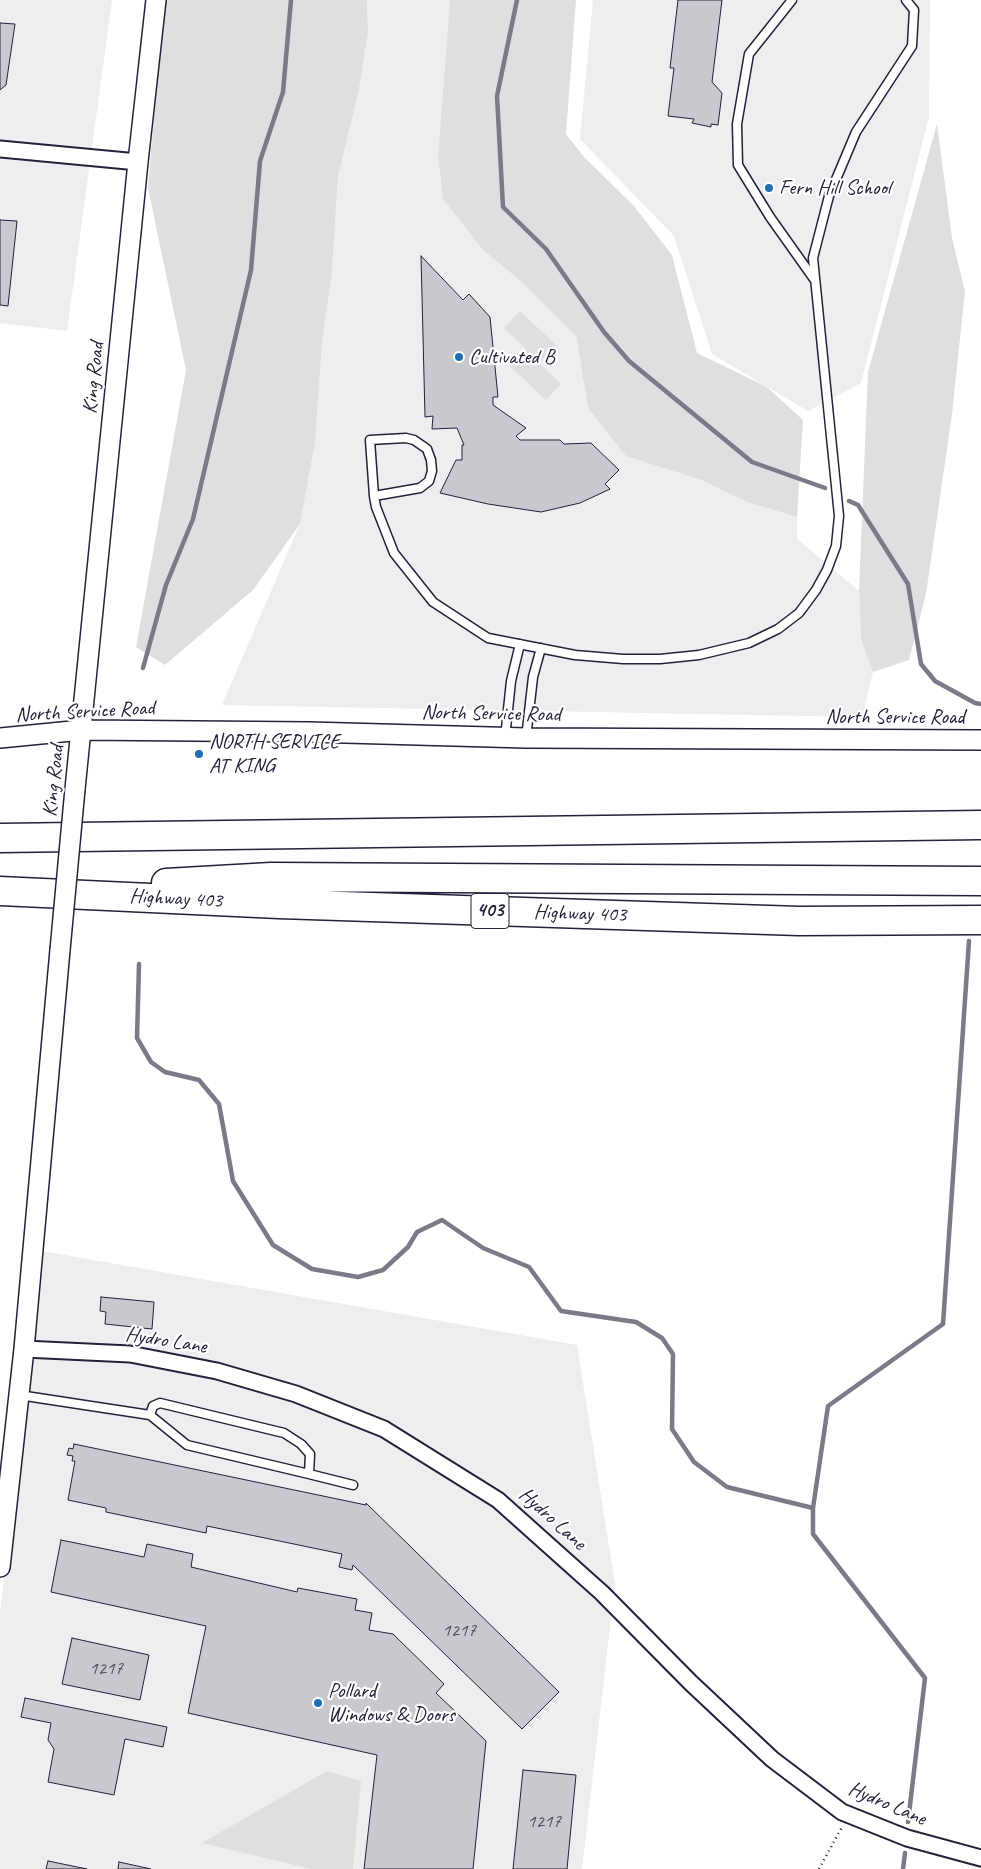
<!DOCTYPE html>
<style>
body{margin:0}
canvas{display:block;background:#fff}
</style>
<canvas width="981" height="1869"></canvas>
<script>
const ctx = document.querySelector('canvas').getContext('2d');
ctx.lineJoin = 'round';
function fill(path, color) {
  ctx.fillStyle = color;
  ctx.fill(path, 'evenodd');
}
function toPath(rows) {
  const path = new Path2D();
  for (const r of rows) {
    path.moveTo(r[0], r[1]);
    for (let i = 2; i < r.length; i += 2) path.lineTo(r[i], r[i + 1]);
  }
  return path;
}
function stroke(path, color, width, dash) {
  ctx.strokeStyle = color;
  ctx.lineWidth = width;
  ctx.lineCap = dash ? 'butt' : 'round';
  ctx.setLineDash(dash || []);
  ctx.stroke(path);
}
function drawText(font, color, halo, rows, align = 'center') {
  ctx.font = font + ' Caveat,sans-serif';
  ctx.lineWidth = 4.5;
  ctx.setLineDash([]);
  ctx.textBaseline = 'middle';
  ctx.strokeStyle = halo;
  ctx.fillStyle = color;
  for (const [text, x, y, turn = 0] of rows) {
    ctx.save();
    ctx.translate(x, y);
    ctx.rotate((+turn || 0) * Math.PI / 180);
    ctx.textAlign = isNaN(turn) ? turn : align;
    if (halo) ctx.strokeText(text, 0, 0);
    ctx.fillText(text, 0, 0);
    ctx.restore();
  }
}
fill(toPath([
 [0,0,112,0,67,331,0,323],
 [367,0,450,0,438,155,443,199,483,250,523,283,576,336,588,408,699,479,747,502,797,517,797,539,859,591,861,640,873,672,862,717,222,705,300,524,315,443,322,343,332,273,338,177,359,90,368,32],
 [593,0,930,0,929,117,861,383,808,411,712,354,674,236,580,139],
 [42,1251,577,1345,615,1584,582,1869,0,1869,0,1613]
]), '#eeeef1');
fill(toPath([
 [164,0,367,0,368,32,359,90,338,177,332,273,322,343,315,443,300,524,253,590,165,665,136,647,186,370,148,188],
 [450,0,576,0,566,134,584,157,633,205,672,255,697,353,767,387,803,420,797,517,747,502,699,479,626,456,588,408,576,336,523,283,483,250,443,199,438,155],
 [937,124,952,238,965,291,952,414,926,594,909,660,873,672,861,640,859,591,868,372],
 [520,311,556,345,539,363,561,384,546,400,510,366,526,349,504,328],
 [327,1771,361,1781,353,1869,312,1869,202,1843]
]), '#dfdfe2');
stroke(toPath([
 [517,0,497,96,503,207,546,249,604,332,629,361,752,462,825,488],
 [849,501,858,505,908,584,921,664,935,681,975,703,981,704],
 [143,668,166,585,193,519,251,270,260,161,283,92,291,0],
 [139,964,137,1038,151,1062,165,1072,199,1080,219,1104,233,1181,273,1245,312,1269,358,1277,383,1270,408,1247,417,1232,442,1220,483,1248,529,1267,561,1311,636,1322,662,1338,673,1354,672,1429,694,1462,727,1487,813,1508],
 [908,1822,925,1678,813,1534,813,1508,828,1406,943,1324,969,941],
 [903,1869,905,1853]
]), '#7a7a88', 4.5);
const building = toPath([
 [678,0,722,0,712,82,722,93,718,125,711,124,711,127,692,123,694,119,668,116,674,68,670,68,678,0],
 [0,23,15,24,6,85,0,90,0,23],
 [0,220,17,221,8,306,0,305,0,220],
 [421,256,463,300,469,294,490,317,498,397,493,397,493,405,526,428,516,436,520,440,560,440,564,444,591,443,619,470,605,484,610,489,580,503,541,512,488,504,440,493,456,460,462,460,462,445,464,445,457,428,432,429,433,416,425,417,421,256],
 [101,1297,154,1302,152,1329,105,1324,106,1312,100,1311,101,1297],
 [74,1444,366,1505,366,1503,559,1692,522,1729,353,1565,352,1570,339,1567,342,1554,207,1526,206,1533,106,1512,106,1508,68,1500,75,1461,72,1461,73,1456,67,1455,69,1448,73,1449,74,1444],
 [61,1540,144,1557,147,1544,193,1554,191,1567,297,1592,298,1588,357,1599,355,1610,372,1613,369,1630,393,1634,444,1684,436,1693,486,1741,473,1869,364,1869,377,1755,188,1713,206,1626,51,1592,61,1540],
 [72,1638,149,1655,140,1700,62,1684,72,1638],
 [25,1698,167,1727,163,1747,125,1739,114,1795,48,1782,54,1749,48,1740,51,1723,21,1717,25,1698],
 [523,1770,576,1775,567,1869,513,1869,523,1770],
 [48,1861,87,1869,46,1869,48,1861],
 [119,1862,151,1869,118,1869,119,1862]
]);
fill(building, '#c8c8cf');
stroke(building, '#22223b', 1);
const service = toPath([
 [792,0,749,54,737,124,738,165,770,217,814,279],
 [374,496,420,488,429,481,432,471,431,460,427,449,414,440,406,438,370,440,374,496,376,507,394,553,433,602,488,638,575,655,623,659,660,659,699,655,749,643,778,629,799,613,816,590,827,570,836,546,839,516,813,258,829,196,856,132,912,46,914,10,906,0],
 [505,738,511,681,520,644],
 [526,738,533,677,541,648],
 [19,1395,150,1415,187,1445,309,1474,310,1454,301,1444,284,1433,160,1403,153,1406,150,1415],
 [309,1474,353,1485]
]);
const minor = toPath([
 [0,149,138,162],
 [24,1349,130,1354,217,1371,296,1394,384,1429,498,1500,602,1593,691,1683,772,1759,842,1812,907,1838,981,1858]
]);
const tertiary = toPath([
 [0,738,82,730,309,732,526,738,981,740],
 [75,789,138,162,156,0],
 [0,1567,24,1349,60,950]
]);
const motorway = toPath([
 [0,838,981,825],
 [166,883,271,877,981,881],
 [0,891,279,904,799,921,981,920]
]);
stroke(service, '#22223b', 11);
stroke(minor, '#22223b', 19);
stroke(tertiary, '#22223b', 22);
stroke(motorway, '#22223b', 31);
stroke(toPath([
 [819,1869,842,1827]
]), '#22223b', 2.5, [1, 4]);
stroke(service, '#fff', 8);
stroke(minor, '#fff', 15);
stroke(tertiary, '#fff', 19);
stroke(motorway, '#fff', 28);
const tertiaryBridge = toPath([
 [60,950,75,789]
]);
stroke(tertiaryBridge, '#22223b', 22, []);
stroke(tertiaryBridge, '#fff', 19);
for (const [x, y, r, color] of [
 [769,188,5,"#1f6fb2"],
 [459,357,5,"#1f6fb2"],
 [199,754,5,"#1f6fb2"],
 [318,1703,5,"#1f6fb2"]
]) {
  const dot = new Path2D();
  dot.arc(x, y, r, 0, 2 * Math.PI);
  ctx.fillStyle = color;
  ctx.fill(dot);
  stroke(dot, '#fff', 2);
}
drawText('19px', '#4c4c60', null, [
 ["1217",459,1631],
 ["1217",106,1669],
 ["1217",544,1822]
]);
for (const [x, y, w] of [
 [490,911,38]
]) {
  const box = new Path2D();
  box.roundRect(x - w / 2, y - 17.5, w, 35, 4);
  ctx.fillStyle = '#fff';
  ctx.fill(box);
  stroke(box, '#22223b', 1);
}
drawText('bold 20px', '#22223b', null, [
 ["403",490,911]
]);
drawText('21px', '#22223b', '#fff', [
 ["Fern Hill School",779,188],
 ["Cultivated B",469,357],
 ["NORTH SERVICE",209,742],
 ["AT KING",209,766],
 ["Pollard",328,1691],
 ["Windows & Doors",328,1715]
], 'left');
drawText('21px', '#22223b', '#fff', [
 ["King Road",94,378,-84],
 ["North Service Road",85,712,-3],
 ["North Service Road",491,714,1],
 ["North Service Road",895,717],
 ["King Road",54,781,-84],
 ["Highway 403",176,899,3],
 ["Highway 403",580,914,2],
 ["Hydro Lane",166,1341,9],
 ["Hydro Lane",552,1519,42],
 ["Hydro Lane",887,1804,23]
]);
</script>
